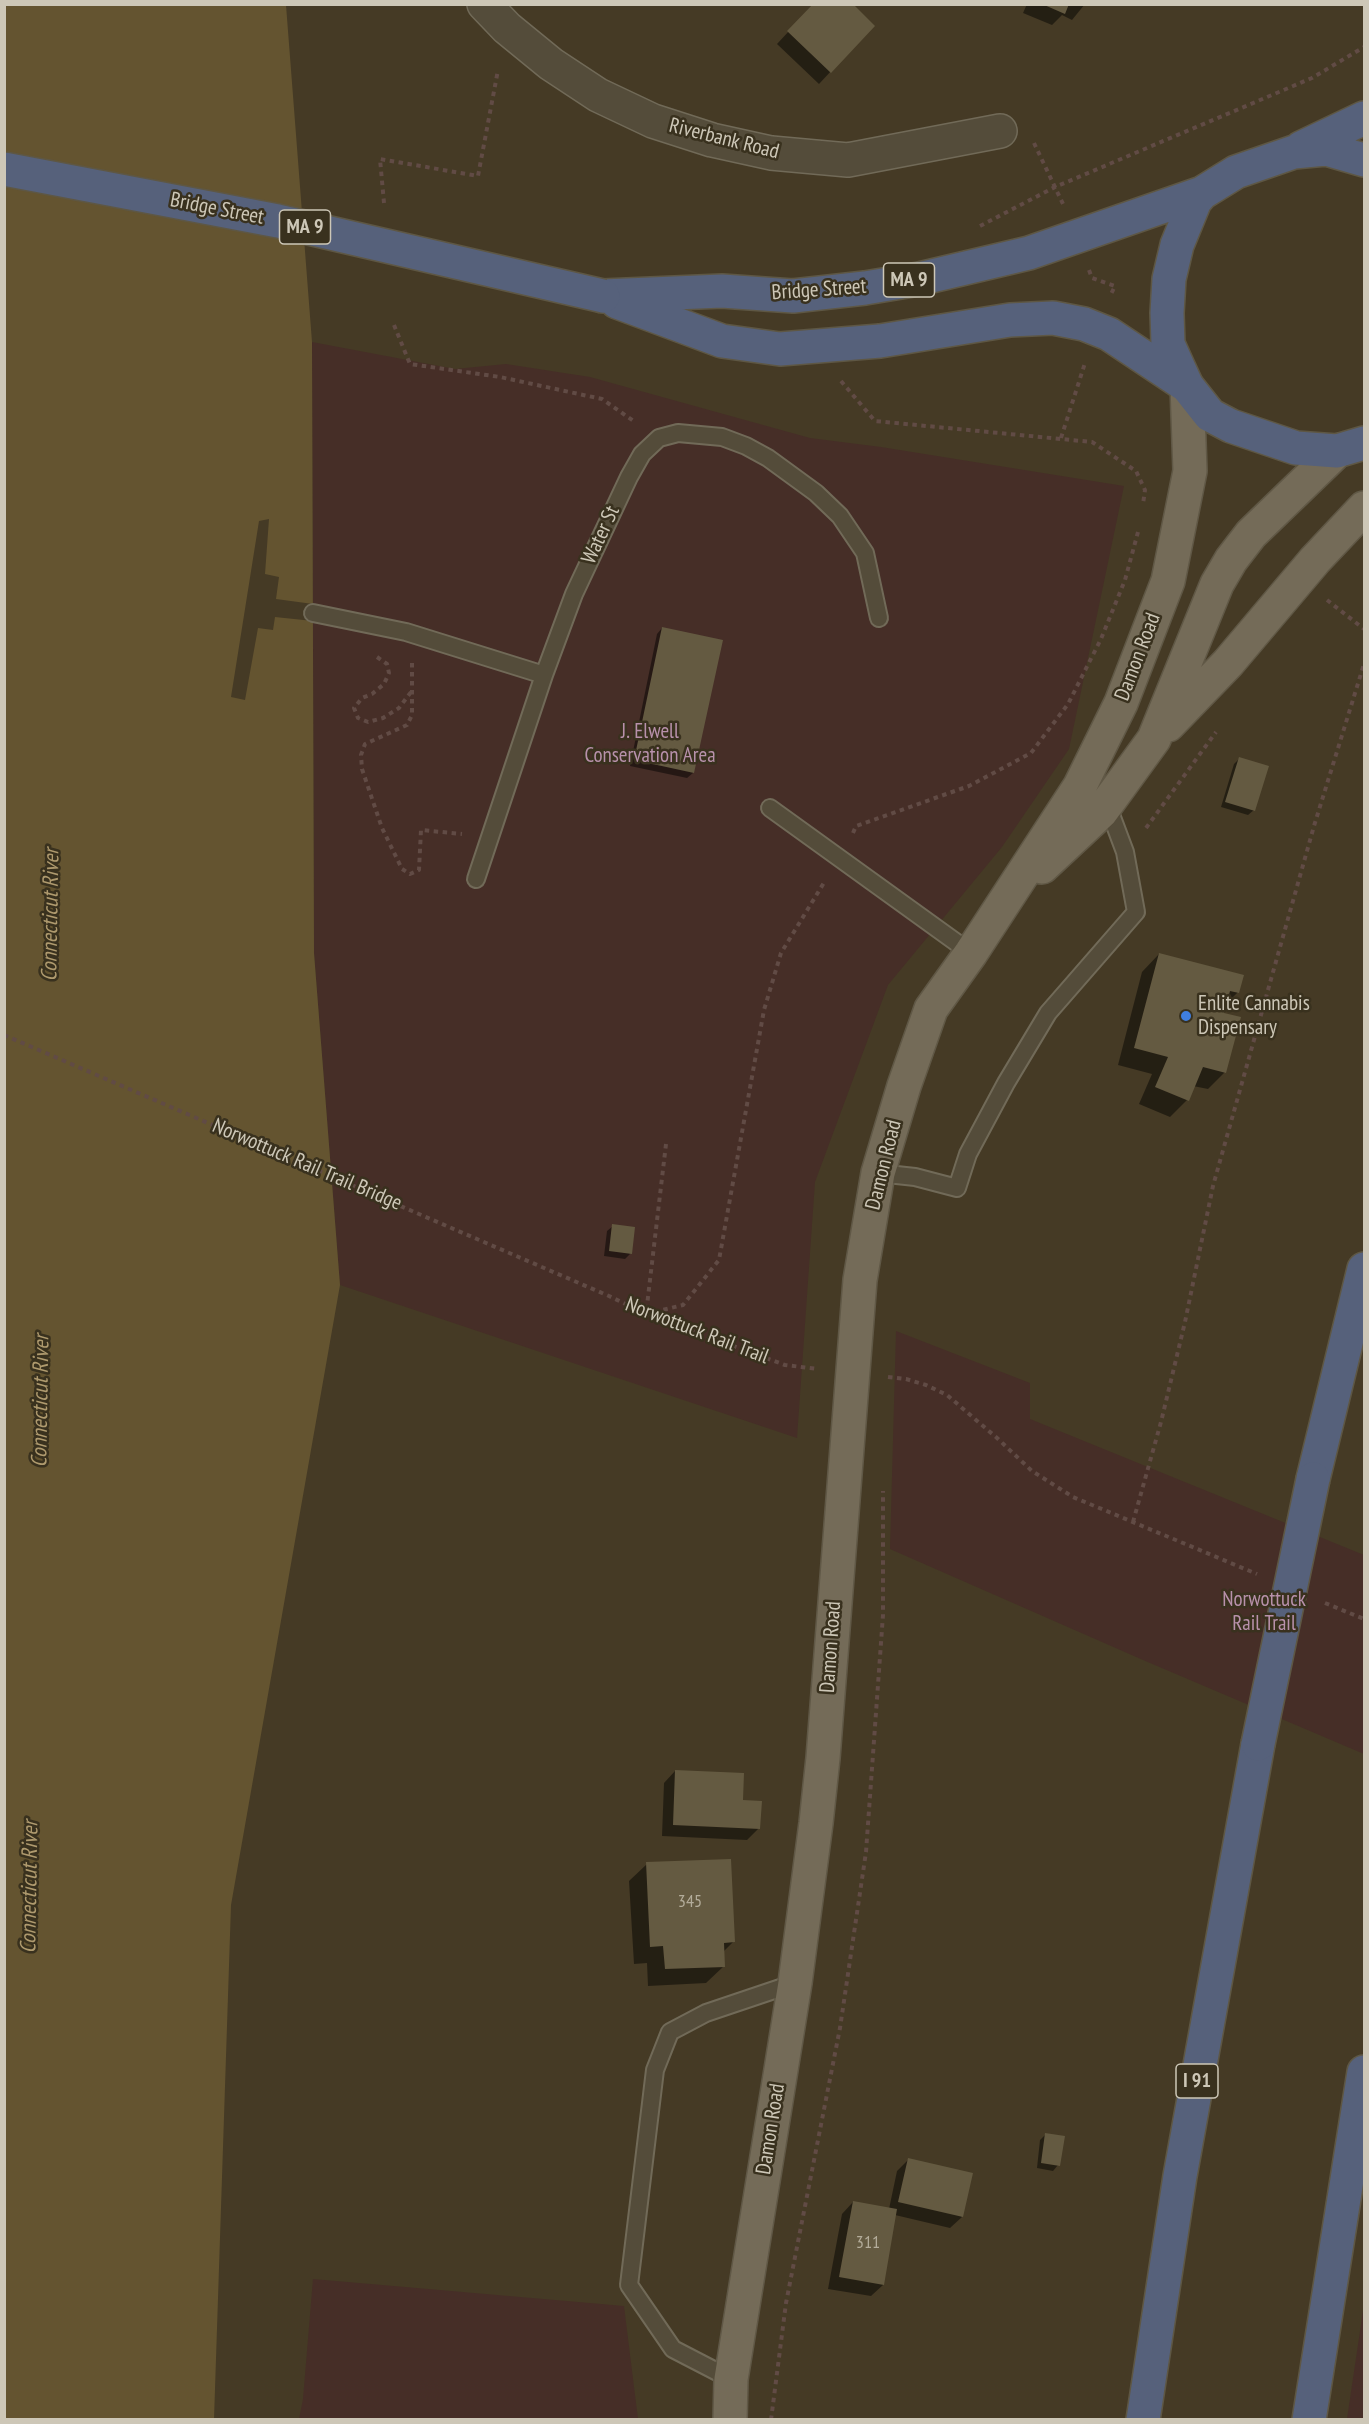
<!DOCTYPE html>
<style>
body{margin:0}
#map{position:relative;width:1369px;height:2424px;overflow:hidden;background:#453a25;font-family:"PT Sans Narrow",sans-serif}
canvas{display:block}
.frame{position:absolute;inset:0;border:6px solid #cdc7b7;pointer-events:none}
</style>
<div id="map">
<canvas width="1369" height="2424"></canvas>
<div class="frame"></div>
</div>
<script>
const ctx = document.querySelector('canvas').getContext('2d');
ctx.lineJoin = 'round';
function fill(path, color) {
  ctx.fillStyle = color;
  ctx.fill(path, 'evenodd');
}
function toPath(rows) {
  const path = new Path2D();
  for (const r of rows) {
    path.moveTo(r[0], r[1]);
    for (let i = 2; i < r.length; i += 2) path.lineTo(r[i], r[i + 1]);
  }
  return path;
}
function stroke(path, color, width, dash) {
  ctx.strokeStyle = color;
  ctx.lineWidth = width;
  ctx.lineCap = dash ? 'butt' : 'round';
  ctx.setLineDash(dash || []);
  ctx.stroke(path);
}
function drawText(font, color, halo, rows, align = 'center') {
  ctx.font = font + ' "PT Sans Narrow",sans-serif';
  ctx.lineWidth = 5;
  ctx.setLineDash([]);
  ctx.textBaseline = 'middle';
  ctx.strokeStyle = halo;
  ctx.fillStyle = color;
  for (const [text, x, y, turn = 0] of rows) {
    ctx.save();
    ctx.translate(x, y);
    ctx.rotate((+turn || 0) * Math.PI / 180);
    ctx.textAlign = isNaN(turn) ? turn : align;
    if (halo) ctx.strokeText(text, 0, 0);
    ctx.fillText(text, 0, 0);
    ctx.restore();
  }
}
fill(toPath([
 [312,342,455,369,506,364,590,377,810,438,881,447,1124,486,1069,749,1002,847,888,985,815,1182,797,1438,340,1285,314,953],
 [896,1331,1030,1383,1030,1419,1364,1555,1364,1754,1143,1660,890,1549],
 [313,2279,624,2306,638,2419,299,2419,303,2399],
 [1364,2304,1364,2419,1347,2419]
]), '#462e27');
fill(toPath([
 [5,5,286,5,312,342,314,953,340,1285,231,1905,214,2419,5,2420]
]), '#645430');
fill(toPath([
 [269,519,265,574,279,577,276,599,313,604,313,621,275,617,273,630,258,628,245,700,231,697,259,521]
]), '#453a25');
fill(toPath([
 [814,4,873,26,819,84,777,44],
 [1027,4,1085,4,1072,20,1062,15,1052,25,1023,13],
 [662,628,693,773,687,778,630,766,657,634],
 [1239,759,1254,810,1248,815,1221,807,1234,764],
 [1159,954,1238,992,1224,1006,1222,1014,1225,1072,1208,1089,1193,1086,1187,1100,1170,1117,1139,1104,1152,1074,1118,1065,1142,972],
 [613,1226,630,1254,625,1259,604,1256,607,1231],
 [675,1771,741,1801,759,1828,747,1840,662,1836,664,1783],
 [647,1864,733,1942,723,1952,724,1966,706,1983,648,1986,647,1963,634,1964,629,1881],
 [1046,2134,1058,2165,1053,2171,1037,2168,1040,2140],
 [909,2159,962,2217,950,2228,895,2215,883,2285,871,2296,828,2289,842,2214,853,2202,889,2209,897,2171]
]), '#0007');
fill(toPath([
 [813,4,853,4,875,26,831,73,787,31],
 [1042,4,1069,4,1065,14],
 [662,627,723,640,694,773,634,760],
 [1239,757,1269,766,1255,811,1225,802],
 [1159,953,1244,975,1239,993,1230,991,1224,1013,1241,1017,1226,1073,1203,1067,1189,1101,1155,1087,1168,1057,1134,1048],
 [612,1224,635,1227,632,1254,609,1251],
 [675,1770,744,1773,743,1800,762,1801,760,1829,673,1825],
 [731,1859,735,1942,724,1943,725,1967,665,1969,663,1946,650,1947,646,1862],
 [1045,2133,1065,2136,1060,2166,1041,2163],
 [908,2158,973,2173,963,2217,898,2202],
 [853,2201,897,2209,884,2285,839,2277]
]), '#645a41');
const lane = toPath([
 [313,613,406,632,544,675],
 [770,808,971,953],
 [476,879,544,675,574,594,629,477,642,454,659,438,678,433,722,437,746,446,768,458,816,493,840,516,865,553,879,618],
 [878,1173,915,1177,957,1188,968,1154,1006,1083,1048,1013,1136,912,1125,852,1107,804],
 [731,2379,673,2349,629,2285,655,2070,670,2032,706,2013,795,1983]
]);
const street = toPath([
 [484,4,507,28,551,64,598,95,653,121,712,140,771,153,848,160,1000,131]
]);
const primary = toPath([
 [1168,725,1228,663,1315,560,1364,508],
 [1042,867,1101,812,1154,739,1217,584,1231,560,1251,534,1337,451],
 [730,2420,731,2379,795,1983,816,1823,823,1758,860,1280,878,1173,904,1086,931,1009,971,953,1080,786,1121,703,1168,581,1190,471,1187,386]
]);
const highway = toPath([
 [1301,148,1364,118],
 [1364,160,1326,149,1294,152,1236,172,1202,193,1195,201,1177,245,1169,279,1167,313,1168,344,1176,362,1187,386,1210,415,1231,426,1296,448,1337,451,1364,443],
 [603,296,722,291,793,296,865,288,919,279,1029,253,1202,193],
 [617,302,722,341,780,349,880,341,1010,320,1053,318,1084,324,1109,334,1187,386],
 [1313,1479,1364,1269],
 [1143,2420,1180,2176,1258,1744],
 [1309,2420,1364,2072]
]);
stroke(lane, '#716a58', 20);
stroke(street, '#716a58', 36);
stroke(primary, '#605846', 36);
stroke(highway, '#5e5744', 36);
stroke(toPath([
 [1034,143,1063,204],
 [384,203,380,159,478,176,498,70],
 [980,226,1055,187,1312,78,1364,47],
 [1089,270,1092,278,1115,286,1110,296],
 [394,325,410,364,500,377,602,399,635,422],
 [841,381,875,421,1092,442,1136,471,1145,490,1143,504],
 [1061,438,1085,363],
 [1327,600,1364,629],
 [377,657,387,664,389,673,384,684,372,694,362,698,354,708,358,718,368,722,383,718,399,708,411,692],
 [412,663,412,715,407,725,365,744,361,755,362,769,382,828,402,869,410,874,419,870,421,830,462,834],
 [1146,828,1216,732],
 [853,833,856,826,969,786,1031,753,1068,704,1101,639,1125,580,1138,532],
 [4,1035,609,1296,646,1314,785,1365,818,1369],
 [666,1144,646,1314,683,1305,719,1260,764,1010,781,953,825,881],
 [888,1377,906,1379,926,1385,947,1395,997,1438,1032,1471,1073,1497,1257,1574],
 [1133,1522,1161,1422,1185,1322,1213,1186,1314,826,1364,664],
 [1325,1603,1364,1619],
 [771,2420,786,2303,840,2028,866,1852,883,1615,883,1491]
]), '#614b45', 4, [4.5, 4.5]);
stroke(lane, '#544c3a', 16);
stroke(street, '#544c3a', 33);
stroke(primary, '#746b58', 33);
stroke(highway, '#56617b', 33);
const highwayBridge = toPath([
 [4,169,278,221,603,296],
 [1258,1744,1313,1479]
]);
stroke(highwayBridge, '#5e5744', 36, []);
stroke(highwayBridge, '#56617b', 33);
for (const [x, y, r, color] of [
 [1186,1016,6,"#3f7fe0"]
]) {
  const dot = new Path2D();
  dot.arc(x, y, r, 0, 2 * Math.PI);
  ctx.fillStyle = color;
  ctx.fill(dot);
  stroke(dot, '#39311e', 2);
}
drawText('18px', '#b3ac9a', null, [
 ["345",690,1902],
 ["311",868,2243]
]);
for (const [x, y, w] of [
 [305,227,51],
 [909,280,51],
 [1197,2081,42]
]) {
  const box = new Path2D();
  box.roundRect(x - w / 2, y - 17, w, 34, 4.5);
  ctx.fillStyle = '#39311e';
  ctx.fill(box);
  stroke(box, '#cdc7b7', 1.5);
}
drawText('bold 20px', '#cdc7b7', null, [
 ["MA 9",305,227],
 ["MA 9",909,280],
 ["I 91",1197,2081]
]);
drawText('21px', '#cdc7b7', '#39311e', [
 ["Riverbank Road",724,139,14],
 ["Bridge Street",217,209,11],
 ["Bridge Street",819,290,-4],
 ["Water St",601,535,-65],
 ["Damon Road",1138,657,-69],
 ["Norwottuck Rail Trail Bridge",307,1165,23],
 ["Damon Road",884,1165,-76],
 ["Norwottuck Rail Trail",697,1331,21],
 ["Damon Road",831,1647,-86],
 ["Damon Road",771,2129,-81]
]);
drawText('21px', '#b891ab', '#39311e', [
 ["J. Elwell",650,732],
 ["Conservation Area",650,756],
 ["Norwottuck",1264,1600],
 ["Rail Trail",1264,1624]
]);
drawText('21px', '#cdc7b7', '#39311e', [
 ["Enlite Cannabis",1198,1004],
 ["Dispensary",1198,1028]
], 'left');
drawText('italic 22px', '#af9a6e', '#39311e', [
 ["Connecticut River",51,915,-89],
 ["Connecticut River",41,1401,-89],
 ["Connecticut River",30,1887,-89]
]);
</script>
